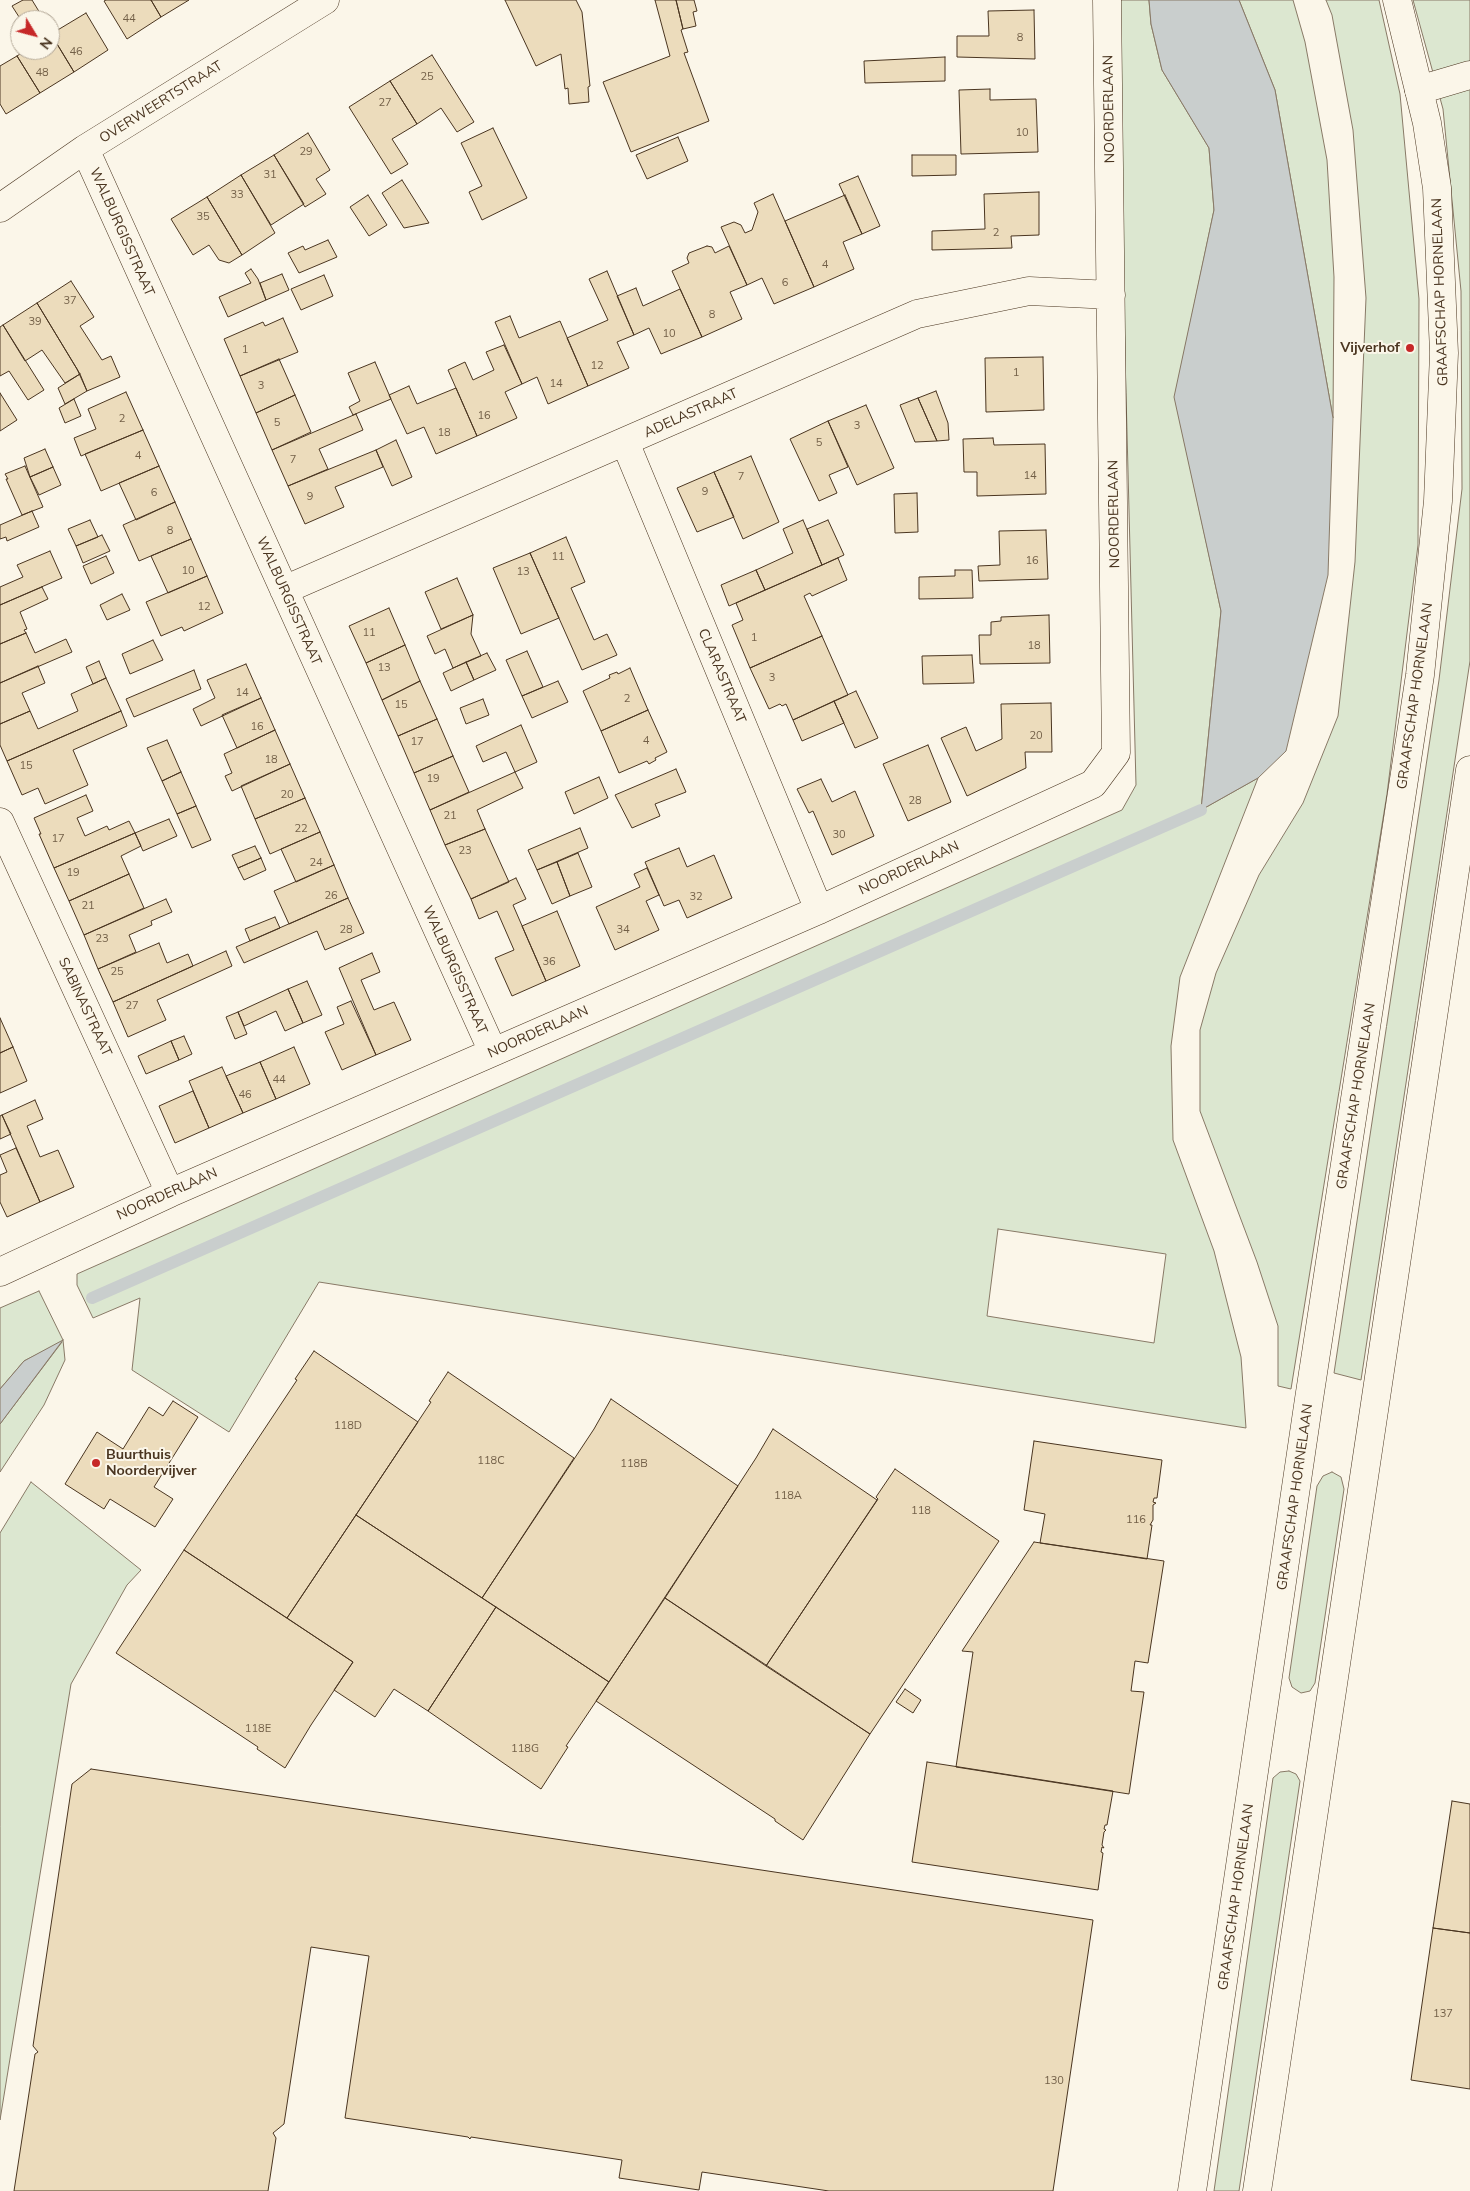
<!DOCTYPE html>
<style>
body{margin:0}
#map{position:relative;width:1470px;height:2191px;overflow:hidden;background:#fbf6e9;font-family:Mulish,sans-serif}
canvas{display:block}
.north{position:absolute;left:10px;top:10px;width:50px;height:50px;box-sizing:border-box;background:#fbf6e9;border:1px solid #b4a999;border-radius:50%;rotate:127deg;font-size:14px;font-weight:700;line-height:20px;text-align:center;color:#4a3520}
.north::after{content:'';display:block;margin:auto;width:18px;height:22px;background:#c62828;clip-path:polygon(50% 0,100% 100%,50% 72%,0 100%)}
</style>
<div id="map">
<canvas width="1470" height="2191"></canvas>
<div class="north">N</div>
</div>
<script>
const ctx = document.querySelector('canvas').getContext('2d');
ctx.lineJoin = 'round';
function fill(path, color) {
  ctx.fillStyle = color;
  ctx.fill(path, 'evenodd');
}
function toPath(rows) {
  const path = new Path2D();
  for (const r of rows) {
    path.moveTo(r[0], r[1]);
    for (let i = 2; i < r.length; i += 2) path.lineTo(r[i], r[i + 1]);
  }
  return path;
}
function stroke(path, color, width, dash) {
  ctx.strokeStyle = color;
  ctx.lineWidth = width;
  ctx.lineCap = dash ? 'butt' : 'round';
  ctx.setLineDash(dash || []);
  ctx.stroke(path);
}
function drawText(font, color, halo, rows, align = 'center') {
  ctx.font = font + ' Mulish,sans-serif';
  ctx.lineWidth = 4;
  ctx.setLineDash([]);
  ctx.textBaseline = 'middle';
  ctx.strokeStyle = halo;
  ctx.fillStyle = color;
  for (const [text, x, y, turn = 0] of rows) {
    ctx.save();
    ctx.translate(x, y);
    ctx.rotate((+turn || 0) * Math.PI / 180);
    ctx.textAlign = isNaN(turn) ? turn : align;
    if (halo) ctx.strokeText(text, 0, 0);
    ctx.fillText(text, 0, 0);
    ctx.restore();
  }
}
const green = toPath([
 [1116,0,1149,0,1151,24,1162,70,1209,148,1214,210,1175,397,1221,611,1201,810,1258,778,1180,977,1171,1046,1173,1140,1214,1251,1241,1357,1246,1428,319,1282,229,1432,132,1370,140,1298,93,1318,77,1285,77,1274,1122,810,1136,785,1116,0],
 [998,1229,1166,1254,1154,1343,987,1316,998,1229],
 [1239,0,1293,0,1305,42,1327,160,1334,277,1333,418,1275,90,1239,0],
 [1326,0,1379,0,1400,94,1419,299,1418,545,1387,794,1291,1389,1278,1386,1278,1326,1257,1262,1200,1111,1200,1030,1216,973,1259,875,1303,803,1338,716,1355,562,1366,298,1353,130,1332,15,1326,0],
 [1413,0,1470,0,1470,661,1361,1380,1334,1373,1439,680,1462,489,1461,291,1443,109,1413,0],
 [39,1291,63,1340,65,1360,44,1405,0,1472,0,1424,62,1342,24,1361,0,1389,0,1308,39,1291],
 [1332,1472,1341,1477,1344,1489,1315,1683,1310,1691,1301,1693,1292,1687,1289,1678,1317,1486,1323,1476,1332,1472],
 [31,1482,141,1570,127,1585,71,1684,0,2120,0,1533,31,1482],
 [1289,1771,1296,1774,1300,1781,1239,2191,1214,2191,1273,1778,1280,1772,1289,1771]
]);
fill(green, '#dce7d0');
stroke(green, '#887966', 1);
const water = toPath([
 [1149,0,1239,0,1275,90,1333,418,1328,575,1286,751,1258,778,1201,810,1221,611,1174,397,1214,210,1209,148,1162,70,1151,24,1149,0],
 [63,1340,0,1424,0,1389,24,1361,63,1340]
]);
fill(water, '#c9cecd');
stroke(water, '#887966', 1);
stroke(toPath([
 [92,1298,1201,810]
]), '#c9cecd', 12);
const building = toPath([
 [23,0,32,0,43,18,21,20,12,6,23,0],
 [106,0,151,0,161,17,127,39,104,1,106,0],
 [151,0,189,0,161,17,151,0],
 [505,0,576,0,582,12,590,86,588,87,589,102,569,104,568,88,565,89,561,54,536,66,505,0],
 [655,0,676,0,683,29,681,30,688,52,684,53,709,121,631,152,603,82,670,56,655,0],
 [676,0,694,0,697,11,693,12,696,26,683,29,676,0],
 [1034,10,1035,59,957,57,957,36,989,36,988,11,1034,10],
 [86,13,108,50,74,72,51,34,86,13],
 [51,34,74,72,40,93,17,56,26,50,50,50,51,34],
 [432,55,474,122,457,132,441,108,417,124,390,81,432,55],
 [17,56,40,93,6,114,0,104,0,66,17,56],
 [945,57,945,81,865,83,864,61,945,57],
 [390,81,417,124,392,139,408,164,391,174,349,107,390,81],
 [990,89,990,100,1036,99,1038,152,961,154,959,90,990,89],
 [493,128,527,198,482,220,469,192,482,186,461,143,493,128],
 [308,133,330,170,316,179,326,194,305,207,274,155,308,133],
 [678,137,688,161,647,179,636,155,678,137],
 [274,155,304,204,271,225,241,175,274,155],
 [912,155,956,155,956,175,912,176,912,155],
 [241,175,275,233,242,255,207,197,241,175],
 [858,176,880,226,862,234,839,184,858,176],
 [402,180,429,223,404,228,382,193,402,180],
 [1039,192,1039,235,1011,236,1012,248,932,250,932,231,985,229,984,194,1039,192],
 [773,194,814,287,774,304,762,278,747,285,721,227,734,222,741,225,745,233,752,230,758,212,754,203,773,194],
 [368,195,387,225,369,236,350,207,368,195],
 [845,195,862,234,843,242,854,269,814,287,785,221,845,195],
 [207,197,242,255,229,263,219,260,209,245,193,255,171,219,207,197],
 [328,240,337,257,299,273,288,253,303,246,305,250,328,240],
 [707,246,712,247,715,253,729,246,747,285,730,292,742,319,702,337,672,271,689,263,687,258,689,253,707,246],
 [251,269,258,279,266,300,228,317,219,297,251,283,245,273,251,269],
 [607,271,634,335,617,342,629,368,588,386,567,338,608,320,589,279,607,271],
 [282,274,289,290,266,300,260,283,282,274],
 [324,275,333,296,301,310,291,289,324,275],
 [71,281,94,317,80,326,102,360,111,356,120,377,87,391,77,369,37,303,71,281],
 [636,288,643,306,680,289,702,337,661,354,649,328,634,335,617,296,636,288],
 [37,303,80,374,65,383,42,350,25,361,3,325,37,303],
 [510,316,519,338,560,321,588,386,548,404,537,377,522,384,495,322,510,316],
 [283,318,298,352,240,376,224,339,263,322,265,326,283,318],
 [3,325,44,390,28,400,9,371,0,376,0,327,3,325],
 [504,345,522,384,505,392,517,418,477,436,448,370,465,362,473,380,494,370,486,352,504,345],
 [1043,357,1044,410,986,412,985,358,1043,357],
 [279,359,295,395,256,413,240,376,279,359],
 [375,362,391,399,353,415,349,407,360,401,348,373,375,362],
 [80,374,87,391,65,404,58,388,80,374],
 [409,386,417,404,456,388,477,436,436,454,424,427,407,434,389,395,409,386],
 [936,391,948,423,949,440,937,441,918,398,936,391],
 [126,392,143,430,81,456,74,438,96,429,88,409,126,392],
 [0,393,17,420,0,431,0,393],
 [295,395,311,432,272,450,256,413,295,395],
 [918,398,937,441,915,442,900,405,918,398],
 [74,399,81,416,65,423,59,408,74,399],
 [866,405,894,468,857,485,828,421,866,405],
 [356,414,363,430,319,449,328,469,288,486,272,450,356,414],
 [828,421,848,467,829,475,837,493,819,501,790,439,828,421],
 [143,430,159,466,101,491,85,454,143,430],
 [993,438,994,445,1045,444,1046,494,977,496,977,472,964,472,963,439,993,438],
 [396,440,412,477,392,486,376,450,396,440],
 [45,449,53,467,30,477,24,458,45,449],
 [376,450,383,467,335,487,344,507,305,524,288,486,376,450],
 [751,456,779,522,743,539,714,472,751,456],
 [25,466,43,507,22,515,6,479,8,479,5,474,25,466],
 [159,466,175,502,136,520,119,483,159,466],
 [53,467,61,485,39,495,30,477,53,467],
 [714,472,734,517,697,532,677,488,714,472],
 [917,493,918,532,895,533,894,494,917,493],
 [175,502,191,539,139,561,123,525,175,502],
 [32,511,39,527,7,541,6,537,0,539,0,525,32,511],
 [90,520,98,537,76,546,68,529,90,520],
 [803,520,822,565,765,590,756,570,793,553,783,529,803,520],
 [828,520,844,555,822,565,807,529,828,520],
 [1046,530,1048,579,979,581,978,566,1000,565,999,531,1046,530],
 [102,535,110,551,83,563,76,546,102,535],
 [566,537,585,582,571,588,594,640,607,634,617,655,582,670,530,553,566,537],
 [191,539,207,576,168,593,151,556,191,539],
 [50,551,62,578,0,605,0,587,23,577,17,565,50,551],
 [530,553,559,618,521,634,493,568,530,553],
 [106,556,114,573,91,584,83,566,106,556],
 [838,558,847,580,812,596,810,593,804,596,822,636,750,668,732,625,743,620,736,603,838,558],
 [756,570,765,590,729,606,721,585,756,570],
 [955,570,972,570,973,598,919,599,919,577,955,576,955,570],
 [207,576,223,613,184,631,182,627,161,636,146,602,207,576],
 [457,578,473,615,441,629,425,592,457,578],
 [42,587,48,599,20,612,27,629,24,630,26,633,0,644,0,605,42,587],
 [122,594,130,610,107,620,100,605,122,594],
 [389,608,405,645,366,663,349,626,389,608],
 [473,615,471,634,481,656,453,668,445,649,435,654,427,636,473,615],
 [1049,615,1050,663,980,664,979,635,991,635,991,622,1001,621,1001,617,1049,615],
 [26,633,35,653,66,639,72,652,0,683,0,644,26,633],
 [822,636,848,695,793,720,786,704,782,706,780,704,769,709,750,668,822,636],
 [153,640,163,660,130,674,122,654,153,640],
 [405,645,420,681,382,700,366,663,405,645],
 [527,651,543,687,522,696,506,660,527,651],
 [487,653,496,670,474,680,466,662,487,653],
 [972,655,974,683,923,684,922,656,972,655],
 [99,661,106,678,93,684,86,667,99,661],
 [466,662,474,680,451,691,443,673,466,662],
 [246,664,261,698,201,726,193,709,215,698,207,680,246,664],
 [38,666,45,683,22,693,30,711,0,724,0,683,38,666],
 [630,668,648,710,601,731,583,691,610,678,609,675,617,672,618,674,630,668],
 [194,670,201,689,134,717,126,699,194,670],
 [106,678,121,711,7,761,0,745,0,724,30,711,38,729,78,711,71,694,106,678],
 [420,681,437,719,398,736,382,700,420,681],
 [558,681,568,702,532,718,522,696,558,681],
 [856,691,878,738,855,748,834,701,856,691],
 [261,698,275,730,237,748,222,715,261,698],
 [483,699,489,715,466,724,460,708,483,699],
 [834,701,844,723,802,741,793,720,834,701],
 [1051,703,1052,752,1025,752,1026,768,967,796,941,738,966,727,976,751,1002,739,1001,704,1051,703],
 [648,710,667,752,655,758,656,760,649,764,647,761,619,773,601,731,648,710],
 [121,711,127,726,73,750,88,785,45,804,38,788,22,795,7,761,121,711],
 [437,719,453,756,414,773,398,736,437,719],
 [521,725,537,762,515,772,506,752,483,762,476,746,521,725],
 [275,730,290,764,232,791,225,776,232,773,224,754,275,730],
 [167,740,181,772,162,781,147,748,167,740],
 [928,745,951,802,908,821,883,764,928,745],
 [453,756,469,792,430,810,414,773,453,756],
 [290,764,305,798,255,819,241,786,290,764],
 [676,769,686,792,655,804,660,816,632,828,615,795,676,769],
 [181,772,196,806,177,814,162,781,181,772],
 [515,772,523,788,477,810,485,829,445,845,430,810,515,772],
 [599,777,608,798,574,814,565,792,599,777],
 [821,779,832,802,855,791,874,836,832,855,813,811,809,813,797,789,821,779],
 [86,795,93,811,77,818,85,836,107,826,109,830,129,821,135,833,54,868,39,834,41,834,34,818,86,795],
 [305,798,320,832,270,854,255,819,305,798],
 [196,806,211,840,192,848,177,814,196,806],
 [169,819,177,836,143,851,135,833,169,819],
 [580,828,588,848,537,870,528,850,580,828],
 [485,829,509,882,471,899,445,845,485,829],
 [320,832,334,865,296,882,281,849,320,832],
 [135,833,141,846,121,856,129,874,69,901,54,868,135,833],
 [255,846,261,858,238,868,232,855,255,846],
 [679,848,687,867,714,855,732,898,687,918,679,900,664,906,645,862,679,848],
 [578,853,592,887,570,896,557,862,578,853],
 [261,858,266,870,244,880,238,868,261,858],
 [557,862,570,896,552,904,537,870,557,862],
 [334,865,348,898,289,924,274,891,334,865],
 [647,868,659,895,646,901,659,930,615,950,596,907,640,887,634,874,647,868],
 [129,874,144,908,84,935,69,901,129,874],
 [516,878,526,899,513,905,546,981,512,996,495,958,514,950,497,911,479,919,471,899,516,878],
 [348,898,364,933,325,950,317,931,244,963,236,947,348,898],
 [166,899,172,912,151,921,152,925,129,935,136,952,98,969,84,935,166,899],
 [557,911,580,966,546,981,522,926,557,911],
 [275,917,280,928,250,941,245,929,275,917],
 [159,943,167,963,188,954,193,966,113,1002,98,969,159,943],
 [226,951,232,966,157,1000,166,1020,128,1037,113,1002,226,951],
 [372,953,380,972,361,980,374,1010,394,1002,411,1040,376,1055,339,968,372,953],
 [307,981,322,1015,303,1023,288,989,307,981],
 [288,989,303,1023,285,1031,276,1011,244,1026,238,1012,288,989],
 [351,1001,376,1055,342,1070,325,1032,344,1024,337,1007,351,1001],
 [238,1012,247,1034,235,1039,226,1017,238,1012],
 [0,1018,13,1047,0,1053,0,1018],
 [184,1036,192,1054,179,1060,171,1041,184,1036],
 [171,1041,179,1060,146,1074,138,1056,171,1041],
 [13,1047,27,1081,0,1093,0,1053,13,1047],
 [294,1047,310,1084,276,1099,260,1062,294,1047],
 [260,1062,276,1099,243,1113,226,1076,260,1062],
 [222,1067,243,1113,209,1128,189,1081,222,1067],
 [193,1091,209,1128,175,1143,159,1106,193,1091],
 [35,1100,43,1119,27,1126,40,1157,58,1150,74,1187,40,1202,2,1115,35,1100],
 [2,1115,11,1134,0,1139,0,1116,2,1115],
 [16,1148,40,1202,7,1217,0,1202,0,1175,7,1172,0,1155,16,1148],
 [314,1351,418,1422,287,1618,184,1550,297,1380,295,1379,314,1351],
 [448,1372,574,1458,482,1598,356,1515,431,1402,429,1401,448,1372],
 [611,1399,738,1486,609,1682,482,1598,594,1429,611,1399],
 [173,1401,198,1417,154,1487,173,1499,155,1527,110,1499,104,1509,65,1484,97,1432,123,1449,149,1407,163,1416,173,1401],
 [773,1429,877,1500,766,1666,665,1598,756,1458,773,1429],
 [1034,1441,1162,1460,1157,1498,1154,1498,1153,1502,1156,1503,1153,1505,1153,1520,1150,1525,1152,1525,1147,1559,1040,1543,1045,1514,1024,1510,1034,1441],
 [895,1469,999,1541,870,1734,766,1666,878,1499,876,1497,895,1469],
 [356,1515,496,1607,428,1711,394,1689,375,1717,334,1690,353,1662,287,1618,356,1515],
 [1034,1542,1164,1561,1148,1663,1135,1661,1131,1691,1144,1692,1129,1794,956,1767,973,1652,962,1651,1034,1542],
 [184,1550,353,1662,311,1725,285,1768,257,1749,258,1747,116,1653,184,1550],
 [665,1598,870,1734,803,1840,775,1821,775,1819,596,1701,665,1598],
 [496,1607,609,1682,566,1746,568,1747,541,1789,428,1711,496,1607],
 [905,1689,921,1700,913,1713,896,1702,905,1689],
 [927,1762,1113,1791,1107,1825,1105,1825,1104,1829,1106,1830,1104,1832,1102,1845,1104,1848,1102,1847,1101,1852,1103,1853,1098,1890,912,1862,927,1762],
 [91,1769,1093,1920,1053,2191,829,2191,702,2172,699,2190,619,2178,622,2160,471,2137,470,2139,468,2137,345,2118,369,1956,311,1947,284,2124,273,2133,276,2138,268,2191,14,2191,35,2054,38,2052,33,2046,72,1784,91,1769],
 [1452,1801,1470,1804,1470,1933,1433,1928,1452,1801],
 [1433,1928,1470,1933,1470,2089,1411,2080,1433,1928]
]);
fill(building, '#ecdcbc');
stroke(building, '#4a3520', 1);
const minor = toPath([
 [1419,90,1470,75],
 [85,149,493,1052],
 [0,208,85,149,325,0],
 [625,442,819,910],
 [284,590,917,314,1029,291,1111,295],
 [0,822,170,1193],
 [0,1272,170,1193,819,910,1093,784,1116,753,1107,0]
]);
const tertiary = toPath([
 [1192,2191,1309,1399,1420,675,1438,501,1444,353,1437,188,1427,123,1397,0],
 [1257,2191,1470,770]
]);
stroke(minor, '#4a3520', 29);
stroke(tertiary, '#4a3520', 29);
stroke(minor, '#fbf6e9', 28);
stroke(tertiary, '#fbf6e9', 28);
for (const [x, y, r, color] of [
 [1410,348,5,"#c62828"],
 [96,1463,5,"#c62828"]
]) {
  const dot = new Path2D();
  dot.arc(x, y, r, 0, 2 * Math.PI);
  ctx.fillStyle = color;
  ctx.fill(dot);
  stroke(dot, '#fbf6e9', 2);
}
drawText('11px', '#725f47', null, [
 ["44",129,19],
 ["8",1020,38],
 ["46",76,52],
 ["48",42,73],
 ["25",427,77],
 ["27",385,103],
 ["10",1022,133],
 ["29",306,152],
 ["31",270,175],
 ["33",237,195],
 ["35",203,217],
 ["2",996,233],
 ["4",825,265],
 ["6",785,283],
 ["37",70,301],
 ["8",712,315],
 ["39",35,322],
 ["10",669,334],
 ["1",245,350],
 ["12",597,366],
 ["1",1016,373],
 ["14",556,384],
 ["3",261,386],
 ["16",484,416],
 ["2",122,419],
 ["5",277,423],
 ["3",857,426],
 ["18",444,433],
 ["5",819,443],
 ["4",138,456],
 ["7",293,460],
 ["14",1030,476],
 ["7",741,477],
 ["9",705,492],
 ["6",154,493],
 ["9",310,497],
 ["8",170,531],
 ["11",558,557],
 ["16",1032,561],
 ["10",188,571],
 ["13",523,572],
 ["12",204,607],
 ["11",369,633],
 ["1",754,638],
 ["18",1034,646],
 ["13",384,668],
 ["3",772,678],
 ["14",242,693],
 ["2",627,699],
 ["15",401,705],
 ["16",257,727],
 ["20",1036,736],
 ["4",646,741],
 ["17",417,742],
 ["18",271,760],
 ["15",26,766],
 ["19",433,779],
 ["20",287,795],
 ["28",915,801],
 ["21",450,816],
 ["22",301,829],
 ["30",839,835],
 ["17",58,839],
 ["23",465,851],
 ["24",316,863],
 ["19",73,873],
 ["26",331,896],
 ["32",696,897],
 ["21",88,906],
 ["28",346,930],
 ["34",623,930],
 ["23",102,939],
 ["36",549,962],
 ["25",117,972],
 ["27",132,1006],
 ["44",279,1080],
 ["46",245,1095],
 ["118D",348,1426],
 ["118C",491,1461],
 ["118B",634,1464],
 ["118A",788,1496],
 ["118",921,1511],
 ["116",1136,1520],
 ["118E",258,1729],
 ["118G",525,1749],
 ["137",1443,2014],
 ["130",1054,2081]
]);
drawText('14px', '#4a3520', '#fbf6e9', [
 ["OVERWEERTSTRAAT",161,102,-32],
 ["NOORDERLAAN",1109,109,-91],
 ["WALBURGISSTRAAT",122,232,66],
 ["GRAAFSCHAP HORNELAAN",1440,292,-92],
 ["ADELASTRAAT",691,413,-24],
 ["NOORDERLAAN",1114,514,-91],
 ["WALBURGISSTRAAT",289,601,66],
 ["CLARASTRAAT",722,676,67],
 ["GRAAFSCHAP HORNELAAN",1415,696,-82],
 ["NOORDERLAAN",909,868,-25],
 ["WALBURGISSTRAAT",455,970,66],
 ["SABINASTRAAT",85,1007,65],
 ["NOORDERLAAN",538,1032,-24],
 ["GRAAFSCHAP HORNELAAN",1356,1096,-81],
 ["NOORDERLAAN",167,1194,-24],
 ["GRAAFSCHAP HORNELAAN",1295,1497,-82],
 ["GRAAFSCHAP HORNELAAN",1236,1897,-82]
]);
drawText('bold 14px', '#4a3520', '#fbf6e9', [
 ["Vijverhof",1400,348],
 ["Buurthuis",106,1455,"left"],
 ["Noordervijver",106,1471,"left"]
], 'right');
</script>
